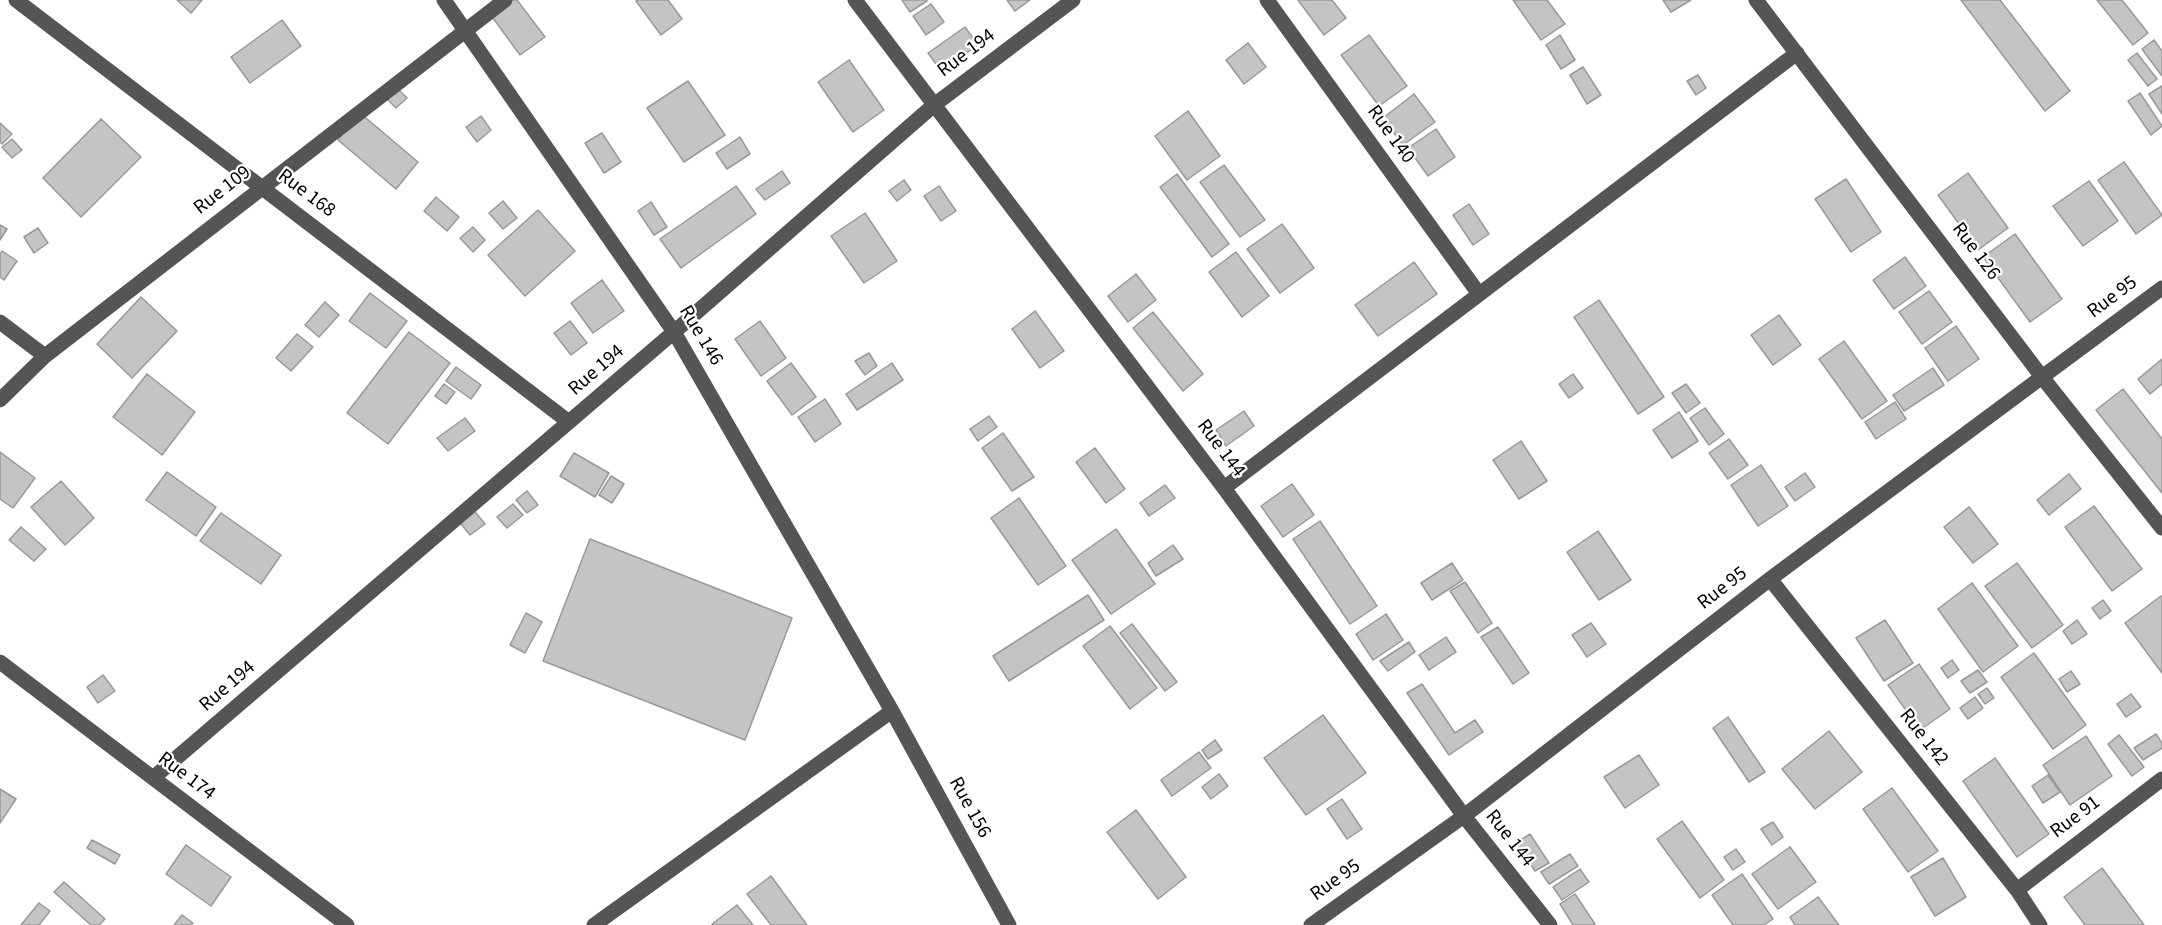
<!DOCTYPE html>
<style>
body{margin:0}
canvas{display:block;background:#fff}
</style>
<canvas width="2162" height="925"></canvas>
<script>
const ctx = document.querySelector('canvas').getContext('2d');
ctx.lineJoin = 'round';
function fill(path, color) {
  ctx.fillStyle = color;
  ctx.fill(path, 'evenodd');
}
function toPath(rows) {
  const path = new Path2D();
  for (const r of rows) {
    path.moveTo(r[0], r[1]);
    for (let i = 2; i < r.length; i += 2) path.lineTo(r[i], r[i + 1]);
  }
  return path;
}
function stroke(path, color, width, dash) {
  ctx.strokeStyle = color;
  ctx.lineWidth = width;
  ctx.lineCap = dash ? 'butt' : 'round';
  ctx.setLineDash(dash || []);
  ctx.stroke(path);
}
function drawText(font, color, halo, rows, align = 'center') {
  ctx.font = font + ' "Source Sans 3",sans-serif';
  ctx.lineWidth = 4.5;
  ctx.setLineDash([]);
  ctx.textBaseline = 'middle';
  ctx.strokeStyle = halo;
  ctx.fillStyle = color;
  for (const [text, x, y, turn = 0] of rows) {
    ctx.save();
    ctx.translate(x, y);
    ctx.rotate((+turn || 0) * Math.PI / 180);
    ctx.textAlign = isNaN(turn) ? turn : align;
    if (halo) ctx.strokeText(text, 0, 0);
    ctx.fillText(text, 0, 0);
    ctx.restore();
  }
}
const building = toPath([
 [177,0,202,0,191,13,177,0],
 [509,0,517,0,545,37,520,55,490,14,509,0],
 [638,0,668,0,682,19,661,35,636,1,638,0],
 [902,0,927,0,927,1,910,12,902,0],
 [1007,0,1030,0,1015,11,1007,0],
 [1298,0,1332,0,1346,18,1324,35,1298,0],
 [1513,0,1547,0,1565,24,1541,40,1513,0],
 [1663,0,1691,0,1671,12,1663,0],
 [1961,0,2000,0,2070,91,2045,111,1961,0],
 [2097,0,2122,0,2148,33,2133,45,2097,0],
 [931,4,944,22,926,35,913,16,931,4],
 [282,20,301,46,250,83,231,57,282,20],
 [965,27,978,45,941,71,928,53,965,27],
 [1369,35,1407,86,1379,106,1341,55,1369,35],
 [1560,35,1575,60,1561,69,1546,45,1560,35],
 [2154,40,2162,51,2162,76,2142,49,2154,40],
 [1248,43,1266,67,1244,84,1226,60,1248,43],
 [2137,53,2157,79,2148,86,2128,60,2137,53],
 [849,60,884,110,853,132,818,82,849,60],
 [1583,67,1601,95,1587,104,1570,75,1583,67],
 [1698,75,1706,88,1696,95,1687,81,1698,75],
 [688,81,725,135,684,162,647,108,688,81],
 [395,86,407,98,396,108,384,96,395,86],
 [2162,86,2162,114,2149,94,2162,86],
 [2140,93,2162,126,2151,135,2128,101,2140,93],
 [1414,94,1435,122,1403,145,1383,118,1414,94],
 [1188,111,1220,156,1187,180,1155,136,1188,111],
 [360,113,418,162,396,189,338,140,360,113],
 [481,116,491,130,477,142,466,127,481,116],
 [101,119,141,157,81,217,43,178,101,119],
 [0,123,12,134,2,144,0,142,0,123],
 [1436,129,1455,157,1428,176,1408,148,1436,129],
 [602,133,621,162,604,173,585,143,602,133],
 [740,137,750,154,727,169,716,153,740,137],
 [12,139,22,150,12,158,2,147,12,139],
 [2124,162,2162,215,2136,234,2098,180,2124,162],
 [1224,165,1265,220,1240,237,1200,182,1224,165],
 [782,171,790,183,765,200,756,189,782,171],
 [1968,173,2008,228,1978,250,1938,195,1968,173],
 [1177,174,1229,244,1212,257,1160,187,1177,174],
 [1846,179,1881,232,1851,252,1815,199,1846,179],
 [904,180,911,190,897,201,889,191,904,180],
 [2089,181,2118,221,2083,246,2053,206,2089,181],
 [736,186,756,214,681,268,660,239,736,186],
 [939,186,956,211,941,221,924,196,939,186],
 [436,197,459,217,447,231,424,211,436,197],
 [503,201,517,218,503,229,489,213,503,201],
 [651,202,667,227,654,235,638,211,651,202],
 [1469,204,1489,234,1473,245,1453,215,1469,204],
 [538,210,575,251,525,296,488,255,538,210],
 [865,213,897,261,864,283,831,236,865,213],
 [1282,224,1314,268,1280,293,1247,249,1282,224],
 [0,225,7,229,0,240,0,225],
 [473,227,485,240,473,252,460,238,473,227],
 [38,228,48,243,34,253,24,237,38,228],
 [2015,234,2062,299,2030,322,1983,257,2015,234],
 [2,251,17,261,4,280,0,277,0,254,2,251],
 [1236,252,1269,296,1242,317,1209,272,1236,252],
 [1905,257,1926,286,1894,309,1873,280,1905,257],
 [1414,262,1437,294,1378,336,1355,305,1414,262],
 [1136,274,1156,300,1128,322,1108,296,1136,274],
 [602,280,624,311,593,333,571,303,602,280],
 [1929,291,1952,322,1922,344,1899,312,1929,291],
 [370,293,407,321,386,348,349,321,370,293],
 [141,297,177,331,132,378,97,344,141,297],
 [1599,300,1664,397,1638,414,1574,317,1599,300],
 [325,302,339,315,319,337,305,325,325,302],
 [1035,311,1064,351,1040,368,1012,329,1035,311],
 [1153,312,1203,374,1183,391,1133,328,1153,312],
 [1779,315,1801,345,1773,365,1751,335,1779,315],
 [570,321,587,343,571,355,554,333,570,321],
 [760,321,786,358,761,376,735,339,760,321],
 [1956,326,1979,359,1948,381,1925,348,1956,326],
 [409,332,450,363,388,444,347,413,409,332],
 [297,334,313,347,291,371,276,358,297,334],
 [1844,341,1887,401,1862,419,1819,359,1844,341],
 [869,353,877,366,865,375,855,361,869,353],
 [2162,359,2162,384,2150,394,2138,379,2162,359],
 [791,363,816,397,792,415,767,381,791,363],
 [892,363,903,380,857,410,846,394,892,363],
 [456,367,481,385,471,399,446,381,456,367],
 [1933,368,1944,385,1904,411,1893,395,1933,368],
 [147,374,195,412,162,455,113,417,147,374],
 [1573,374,1583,388,1569,398,1559,384,1573,374],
 [444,384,455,392,446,404,435,396,444,384],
 [1686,384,1700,403,1686,413,1672,393,1686,384],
 [2123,389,2162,439,2162,493,2096,410,2123,389],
 [825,399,841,424,815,442,798,417,825,399],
 [1895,402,1906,419,1876,439,1865,422,1895,402],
 [1705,408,1724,434,1709,445,1690,418,1705,408],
 [1244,411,1254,426,1226,446,1216,430,1244,411],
 [1679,412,1698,441,1672,458,1653,430,1679,412],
 [989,416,997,427,978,441,970,429,989,416],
 [465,418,475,431,448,451,437,438,465,418],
 [1003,433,1034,477,1012,491,982,448,1003,433],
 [1729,439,1748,465,1728,479,1709,453,1729,439],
 [1521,441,1547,481,1519,499,1493,460,1521,441],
 [1095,448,1125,489,1106,503,1076,462,1095,448],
 [0,452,35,478,13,508,0,499,0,452],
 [574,453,609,473,595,497,560,476,574,453],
 [1761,465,1788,506,1758,526,1731,485,1761,465],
 [167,472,216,507,196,536,146,500,167,472],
 [1805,473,1815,487,1795,501,1785,487,1805,473],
 [2069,474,2081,489,2049,515,2037,500,2069,474],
 [611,476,624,484,612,503,599,495,611,476],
 [61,481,94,518,65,545,31,507,61,481],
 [1292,484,1314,515,1283,537,1261,506,1292,484],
 [1165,485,1175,498,1149,516,1140,503,1165,485],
 [527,491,538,505,527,513,516,500,527,491],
 [1019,498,1066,566,1038,585,991,518,1019,498],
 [513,504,523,515,507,528,497,517,513,504],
 [2094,506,2142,569,2112,591,2065,527,2094,506],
 [1969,507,1998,544,1973,563,1944,527,1969,507],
 [472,508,485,524,470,535,458,520,472,508],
 [221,513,281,555,261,584,200,541,221,513],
 [1320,521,1377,606,1350,624,1293,539,1320,521],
 [21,527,46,549,34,561,9,540,21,527],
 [1116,529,1155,584,1111,614,1072,560,1116,529],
 [1598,531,1631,580,1599,600,1567,552,1598,531],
 [590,539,792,618,745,740,543,661,590,539],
 [1173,545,1183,559,1156,576,1148,563,1173,545],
 [1452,563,1463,580,1432,600,1421,583,1452,563],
 [2017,563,2063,625,2032,648,1985,586,2017,563],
 [1465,582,1492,623,1478,633,1450,591,1465,582],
 [1972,583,2018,646,1983,672,1938,609,1972,583],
 [1088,595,1104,620,1009,681,993,656,1088,595],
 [2161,596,2162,597,2162,673,2125,623,2161,596],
 [2103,600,2111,611,2100,619,2092,608,2103,600],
 [526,613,542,622,525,653,510,645,526,613],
 [1386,614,1403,640,1373,660,1356,634,1386,614],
 [1885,620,1913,663,1884,681,1856,638,1885,620],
 [2077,620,2087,634,2072,644,2063,631,2077,620],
 [1591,623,1606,644,1587,657,1572,635,1591,623],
 [1132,624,1177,682,1165,691,1120,633,1132,624],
 [1110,626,1157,688,1130,709,1083,646,1110,626],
 [1498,627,1529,673,1513,684,1481,637,1498,627],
 [1446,637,1456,652,1429,670,1419,655,1446,637],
 [1409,642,1415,652,1388,671,1380,661,1409,642],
 [2034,653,2086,725,2053,749,2001,677,2034,653],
 [1952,660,1959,670,1948,678,1941,668,1952,660],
 [1919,664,1950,709,1920,730,1888,685,1919,664],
 [1978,670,1987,682,1970,693,1961,681,1978,670],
 [2071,671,2080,684,2067,692,2059,679,2071,671],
 [103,675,115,691,98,703,87,687,103,675],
 [1422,684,1455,733,1475,720,1483,732,1449,755,1407,693,1422,684],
 [1987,688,1994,698,1985,704,1978,694,1987,688],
 [2131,694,2141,707,2126,717,2117,704,2131,694],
 [1975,697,1983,708,1968,719,1960,708,1975,697],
 [1323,715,1366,773,1306,815,1264,758,1323,715],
 [1728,717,1765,772,1749,782,1713,728,1728,717],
 [1829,731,1862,772,1815,809,1782,769,1829,731],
 [2156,734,2162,743,2162,748,2143,760,2134,748,2156,734],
 [2119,735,2144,767,2132,776,2108,744,2119,735],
 [2086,736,2112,776,2070,805,2043,765,2086,736],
 [1215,740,1222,750,1208,759,1202,750,1215,740],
 [1199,752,1211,768,1172,796,1161,780,1199,752],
 [1639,755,1659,785,1625,808,1604,777,1639,755],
 [1995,758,2049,834,2017,857,1963,781,1995,758],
 [1219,774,1228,786,1211,799,1202,787,1219,774],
 [2048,775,2060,792,2043,803,2032,786,2048,775],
 [1892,788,1938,851,1908,872,1863,809,1892,788],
 [0,789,16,799,0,823,0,789],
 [1342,799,1362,829,1347,839,1327,809,1342,799],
 [1136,810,1186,877,1158,899,1107,832,1136,810],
 [1682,821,1724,880,1700,898,1657,839,1682,821],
 [1773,822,1783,837,1772,845,1761,829,1773,822],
 [1530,834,1549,863,1535,871,1516,843,1530,834],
 [92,840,120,855,115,864,87,848,92,840],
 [186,845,231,877,211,906,166,874,186,845],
 [1790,847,1816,882,1778,909,1752,874,1790,847],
 [1736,849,1745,862,1733,870,1724,857,1736,849],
 [1570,854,1578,866,1549,884,1541,872,1570,854],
 [1943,858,1966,897,1935,916,1911,877,1943,858],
 [2102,868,2144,925,2085,925,2064,897,2102,868],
 [1580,869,1589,882,1562,900,1553,887,1580,869],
 [1742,874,1773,919,1764,925,1733,925,1712,895,1742,874],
 [771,876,807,925,771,925,747,894,771,876],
 [64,882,105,919,99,925,91,925,54,892,64,882],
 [1575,894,1595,924,1593,925,1573,925,1560,904,1575,894],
 [1818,897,1839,925,1795,925,1790,917,1818,897],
 [39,903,50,911,39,925,21,925,39,903],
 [737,905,753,925,712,925,712,924,737,905],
 [182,915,193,923,191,925,174,925,182,915]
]);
fill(building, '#c4c4c4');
stroke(building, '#999', 1.5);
stroke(toPath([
 [16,0,569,422],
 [444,0,674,332,892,711,1009,925],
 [855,0,1224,488,1464,816,1550,925],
 [1267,0,1479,294],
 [1756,0,2042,377,2162,528],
 [0,322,45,356],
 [0,400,45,356,505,0],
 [1224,488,1797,53],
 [1770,579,2017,890,2040,925],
 [0,662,347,925],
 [153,778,674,332,934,105,1073,0],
 [2017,890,2162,779],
 [594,925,892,711],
 [1311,925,1464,816,1770,579,2162,288]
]), '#555', 15);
drawText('20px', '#000', '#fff', [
 ["Rue 194",967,54,-37],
 ["Rue 140",1390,135,54],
 ["Rue 109",223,191,-38],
 ["Rue 168",306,194,37],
 ["Rue 126",1975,252,53],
 ["Rue 95",2113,298,-37],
 ["Rue 146",700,336,59],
 ["Rue 194",597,371,-41],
 ["Rue 144",1220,449,53],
 ["Rue 95",1723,589,-38],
 ["Rue 194",228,687,-41],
 ["Rue 142",1923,738,52],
 ["Rue 174",186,777,37],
 ["Rue 156",969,808,61],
 ["Rue 91",2076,818,-37],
 ["Rue 144",1509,839,52],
 ["Rue 95",1336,881,-36]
]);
</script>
